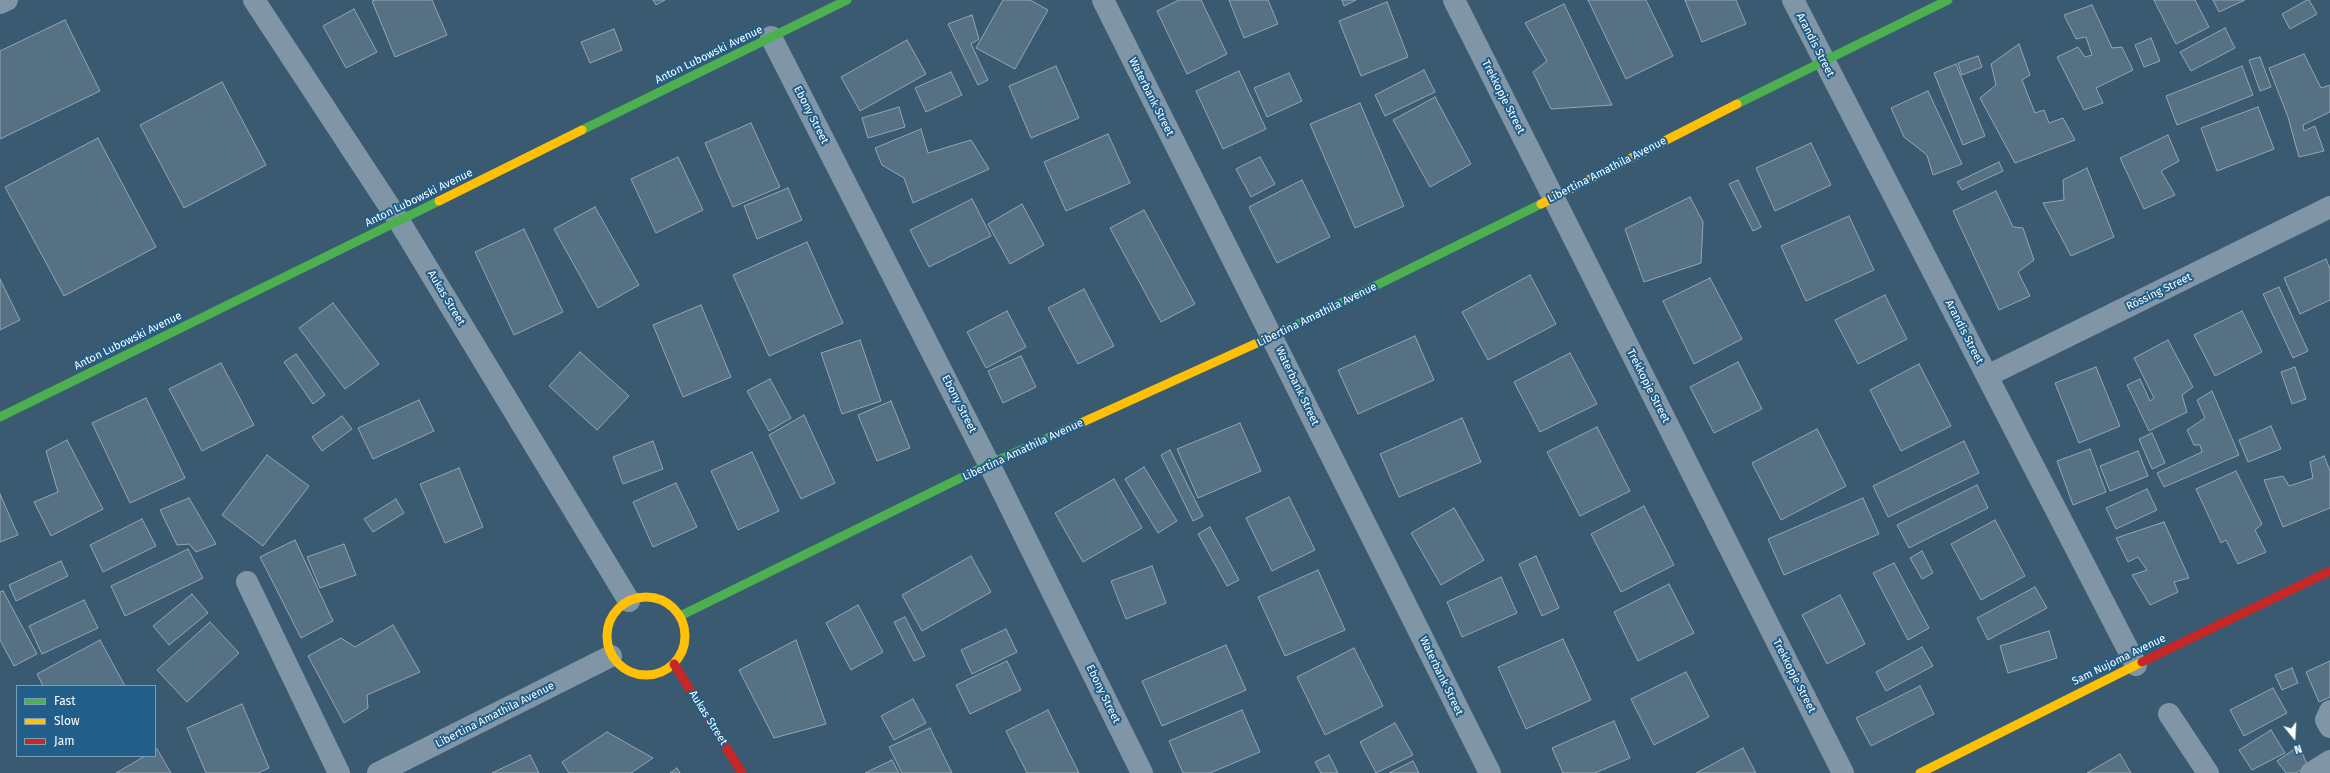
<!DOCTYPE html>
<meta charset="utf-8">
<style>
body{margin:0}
#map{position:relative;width:2330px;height:773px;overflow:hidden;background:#395a71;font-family:"Fira Sans",sans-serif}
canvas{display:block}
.legend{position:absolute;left:16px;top:685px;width:140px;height:72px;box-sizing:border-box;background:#215e89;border:1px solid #7a9eb8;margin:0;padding:5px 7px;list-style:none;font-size:12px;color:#fff}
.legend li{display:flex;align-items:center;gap:8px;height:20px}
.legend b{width:20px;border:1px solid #7a9eb8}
.north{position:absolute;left:2274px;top:717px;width:40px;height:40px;-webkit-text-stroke:3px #215e89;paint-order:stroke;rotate:162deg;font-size:11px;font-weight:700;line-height:16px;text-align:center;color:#fff}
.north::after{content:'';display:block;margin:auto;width:14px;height:18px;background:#fff;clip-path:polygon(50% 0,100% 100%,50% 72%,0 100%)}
</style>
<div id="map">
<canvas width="2330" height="773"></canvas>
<ul class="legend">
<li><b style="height:5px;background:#4caf50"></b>Fast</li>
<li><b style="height:5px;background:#ffc107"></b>Slow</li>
<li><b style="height:5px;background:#c62828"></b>Jam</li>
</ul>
<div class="north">N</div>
</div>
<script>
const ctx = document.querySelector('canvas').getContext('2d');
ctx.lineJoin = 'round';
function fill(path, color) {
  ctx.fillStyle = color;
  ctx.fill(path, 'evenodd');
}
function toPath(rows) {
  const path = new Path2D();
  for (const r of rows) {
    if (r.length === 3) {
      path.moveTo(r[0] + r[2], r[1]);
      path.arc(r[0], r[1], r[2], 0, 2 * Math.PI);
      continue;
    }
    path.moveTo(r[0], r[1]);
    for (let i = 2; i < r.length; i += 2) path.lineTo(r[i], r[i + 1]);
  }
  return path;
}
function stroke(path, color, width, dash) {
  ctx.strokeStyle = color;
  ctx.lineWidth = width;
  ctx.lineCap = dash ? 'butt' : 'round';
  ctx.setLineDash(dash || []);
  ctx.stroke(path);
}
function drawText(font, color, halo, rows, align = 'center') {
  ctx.font = font + ' "Fira Sans",sans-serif';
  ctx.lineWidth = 4;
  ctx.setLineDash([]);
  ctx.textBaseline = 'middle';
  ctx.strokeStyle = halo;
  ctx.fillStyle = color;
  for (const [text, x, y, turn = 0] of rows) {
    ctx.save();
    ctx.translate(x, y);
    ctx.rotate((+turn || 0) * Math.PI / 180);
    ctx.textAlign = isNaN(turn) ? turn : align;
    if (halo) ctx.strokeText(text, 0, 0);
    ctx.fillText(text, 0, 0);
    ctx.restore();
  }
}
const building = toPath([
 [375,0,432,0,447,35,395,57,372,1,375,0],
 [653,0,665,0,656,5,653,0],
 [1003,0,1030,0,1048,10,1015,69,976,48,1003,0],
 [1179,0,1201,0,1227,54,1187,74,1157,11,1179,0],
 [1229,0,1268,0,1278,24,1244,38,1229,0],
 [1342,0,1356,0,1344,6,1342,0],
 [1588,0,1646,0,1673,56,1626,79,1588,0],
 [1685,0,1736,0,1746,24,1702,42,1685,0],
 [2154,0,2195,0,2209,27,2176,44,2154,0],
 [2213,0,2245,0,2219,12,2213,0],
 [2307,0,2309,0,2317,14,2290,29,2282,14,2307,0],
 [1387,2,1408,57,1361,76,1339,21,1387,2],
 [1564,4,1612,105,1551,109,1533,72,1547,61,1525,23,1564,4],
 [2092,5,2112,48,2122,47,2133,70,2096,88,2103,103,2084,110,2057,57,2078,47,2085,57,2092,55,2086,37,2076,39,2064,15,2092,5],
 [354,9,377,52,346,68,323,26,354,9],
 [972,15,979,39,971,44,988,80,978,85,948,24,972,15],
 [65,20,100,91,0,139,0,51,65,20],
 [2225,28,2235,48,2191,71,2180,52,2225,28],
 [614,29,622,50,590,63,581,42,614,29],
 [2151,38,2160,61,2144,67,2135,45,2151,38],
 [907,40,926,74,860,111,841,77,907,40],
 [2019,44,2030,75,2022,80,2035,113,2044,110,2049,123,2063,118,2075,140,2015,163,1980,98,1996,85,1991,64,2019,44],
 [2304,54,2321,88,2330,85,2330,112,2303,125,2304,131,2315,126,2324,151,2299,157,2288,117,2269,68,2304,54],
 [1978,56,1982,67,1962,75,1958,63,1978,56],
 [2260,57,2271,87,2260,91,2249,60,2260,57],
 [1956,64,1985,136,1963,145,1934,73,1956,64],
 [1056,66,1079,118,1031,138,1009,86,1056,66],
 [2242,66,2253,95,2177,125,2166,96,2242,66],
 [1424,70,1435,92,1385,116,1375,95,1424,70],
 [1239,71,1266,129,1223,149,1196,91,1239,71],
 [951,72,962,95,926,112,915,88,951,72],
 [1289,73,1302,101,1267,117,1254,88,1289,73],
 [222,82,266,165,184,208,140,125,222,82],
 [1928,91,1962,164,1933,175,1927,155,1904,137,1891,108,1928,91],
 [1435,97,1471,164,1430,187,1393,120,1435,97],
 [1360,103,1404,206,1355,228,1310,124,1360,103],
 [899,107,905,127,868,138,862,118,899,107],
 [2258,107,2274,149,2217,171,2201,128,2258,107],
 [751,123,780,187,733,207,705,143,751,123],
 [921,129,928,153,971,140,989,169,913,203,904,178,882,165,875,148,921,129],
 [1108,134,1130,183,1066,211,1044,162,1108,134],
 [2168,135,2179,161,2161,171,2175,195,2144,209,2120,158,2168,135],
 [98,138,156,247,64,296,5,187,98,138],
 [1811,143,1831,185,1775,211,1756,168,1811,143],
 [678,157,703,210,656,233,631,179,678,157],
 [1260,157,1275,184,1251,197,1236,169,1260,157],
 [1999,162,2003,171,1962,190,1957,182,1999,162],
 [2087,168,2114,237,2071,256,2043,203,2064,200,2063,180,2087,168],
 [1302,180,1330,237,1277,263,1249,207,1302,180],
 [1738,180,1761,227,1753,231,1729,184,1738,180],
 [788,188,802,220,757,239,744,206,788,188],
 [1996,191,2013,227,2023,228,2034,260,2018,272,2030,296,1999,310,1953,211,1996,191],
 [1690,197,1703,222,1701,263,1644,282,1625,229,1690,197],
 [972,199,991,236,929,267,910,230,972,199],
 [1022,204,1044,245,1010,264,988,224,1022,204],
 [595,207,639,285,598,308,554,229,595,207],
 [1144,210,1195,304,1161,322,1110,228,1144,210],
 [1849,216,1874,270,1806,301,1781,246,1849,216],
 [524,229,563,312,514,335,475,252,524,229],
 [807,242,843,323,769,356,733,275,807,242],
 [2326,259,2330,269,2330,300,2300,314,2284,278,2326,259],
 [1530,275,1556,324,1488,360,1462,312,1530,275],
 [1710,278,1742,339,1694,364,1663,301,1710,278],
 [0,279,20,320,0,330,0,279],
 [2279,287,2308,351,2293,358,2263,294,2279,287],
 [1084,289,1114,346,1078,364,1048,308,1084,289],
 [1885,295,1907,339,1858,364,1835,320,1885,295],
 [333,303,379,364,345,389,299,328,333,303],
 [701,305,731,377,683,397,653,325,701,305],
 [1007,311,1026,347,986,368,967,332,1007,311],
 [2242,311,2262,352,2215,376,2194,335,2242,311],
 [1415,336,1434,380,1358,414,1338,370,1415,336],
 [860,340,881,401,842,414,821,353,860,340],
 [2168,340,2193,387,2182,395,2187,412,2149,431,2127,385,2140,379,2150,401,2154,398,2134,358,2168,340],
 [580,352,629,396,597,430,549,386,580,352],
 [1570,353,1597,404,1540,432,1514,382,1570,353],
 [296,354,325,395,313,404,284,362,296,354],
 [1021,356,1036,387,1003,403,988,371,1021,356],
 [1738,362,1762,409,1714,433,1690,387,1738,362],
 [221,363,254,425,202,451,169,389,221,363],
 [1919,364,1951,426,1901,451,1870,390,1919,364],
 [2096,367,2120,426,2079,443,2055,383,2096,367],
 [2295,367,2306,399,2292,404,2281,372,2295,367],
 [770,379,791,418,769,431,747,391,770,379],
 [2212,391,2239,455,2164,487,2157,473,2202,452,2200,445,2194,445,2187,430,2205,418,2197,400,2212,391],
 [146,398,185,478,130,503,92,423,146,398],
 [419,400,434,431,373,459,358,428,419,400],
 [891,401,910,448,877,461,858,415,891,401],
 [804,415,835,483,801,499,769,435,804,415],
 [342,416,352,429,322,451,312,437,342,416],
 [1462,418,1481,462,1399,497,1380,454,1462,418],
 [1240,423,1261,471,1198,498,1177,449,1240,423],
 [2271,426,2281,449,2248,462,2239,440,2271,426],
 [1597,427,1630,491,1580,516,1547,452,1597,427],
 [1817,429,1846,486,1781,520,1752,463,1817,429],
 [2152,433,2165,463,2152,469,2139,439,2152,433],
 [67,440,103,509,51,536,34,502,58,492,46,451,67,440],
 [653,441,663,469,623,484,613,457,653,441],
 [1964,441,1979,473,1888,517,1873,486,1964,441],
 [2090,449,2106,492,2073,505,2057,461,2090,449],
 [1170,450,1203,516,1193,521,1161,455,1170,450],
 [2138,451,2148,476,2110,491,2100,466,2138,451],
 [752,452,779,511,738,530,711,471,752,452],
 [267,455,309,486,263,546,222,515,267,455],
 [2324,456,2330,471,2330,508,2283,527,2264,480,2283,476,2289,486,2313,478,2310,462,2324,456],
 [1144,467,1177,521,1158,533,1125,479,1144,467],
 [459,468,483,527,445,543,420,484,459,468],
 [2236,471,2262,524,2255,530,2266,552,2238,564,2226,540,2221,543,2196,489,2236,471],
 [1114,479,1142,528,1083,562,1055,513,1114,479],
 [676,483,697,527,653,547,633,502,676,483],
 [1977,485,1988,508,1909,548,1897,525,1977,485],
 [2147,489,2157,510,2116,529,2106,508,2147,489],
 [0,494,18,535,0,542,0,494],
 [1289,497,1315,550,1272,571,1246,518,1289,497],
 [189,498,216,544,196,552,189,544,177,545,160,510,189,498],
 [1863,498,1879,534,1784,575,1768,539,1863,498],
 [396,499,404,513,373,532,364,519,396,499],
 [1644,506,1674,565,1621,592,1591,534,1644,506],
 [1454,508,1484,560,1441,585,1411,533,1454,508],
 [142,519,156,546,103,572,90,545,142,519],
 [1995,520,2025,576,1981,600,1951,544,1995,520],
 [2164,522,2189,578,2174,582,2178,592,2150,605,2132,575,2147,570,2138,557,2128,562,2116,538,2164,522],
 [1210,527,1239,580,1227,586,1198,534,1210,527],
 [295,540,333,621,301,638,260,557,295,540],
 [344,544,356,575,320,588,307,557,344,544],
 [188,549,203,578,125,616,111,586,188,549],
 [1922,551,1933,573,1922,579,1910,558,1922,551],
 [971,556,991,592,922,631,902,595,971,556],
 [1536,556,1559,608,1542,616,1519,564,1536,556],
 [61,561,68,576,16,601,9,585,61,561],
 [1894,563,1929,628,1908,640,1873,573,1894,563],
 [1152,566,1166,603,1126,619,1111,581,1152,566],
 [1318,570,1345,630,1285,656,1258,597,1318,570],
 [1501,577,1517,613,1462,637,1447,602,1501,577],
 [1669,584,1694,633,1638,661,1614,612,1669,584],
 [2035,587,2047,608,1988,640,1977,618,2035,587],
 [3,591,37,654,14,666,0,640,0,592,3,591],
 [192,594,208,613,169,645,153,626,192,594],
 [1840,595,1865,644,1827,664,1802,615,1840,595],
 [84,600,98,628,42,654,29,626,84,600],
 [858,605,883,652,851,670,826,623,858,605],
 [905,617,925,656,914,661,894,622,905,617],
 [210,622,239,653,187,702,157,670,210,622],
 [393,625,420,672,367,695,368,708,344,723,308,656,341,638,355,647,393,625],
 [1006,629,1017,652,972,674,961,650,1006,629],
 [2049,631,2057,658,2008,673,2000,646,2049,631],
 [1563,639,1591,700,1526,729,1498,667,1563,639],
 [100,640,125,686,43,686,37,674,100,640],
 [796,640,826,724,774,738,739,670,796,640],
 [1226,645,1246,690,1162,726,1142,681,1226,645],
 [1922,647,1933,666,1886,691,1876,672,1922,647],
 [1354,648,1383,706,1325,735,1297,677,1354,648],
 [1007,661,1021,690,970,714,956,685,1007,661],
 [2330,661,2330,697,2319,702,2306,672,2330,661],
 [2292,668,2298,683,2282,690,2275,675,2292,668],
 [1686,672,1709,717,1654,745,1631,699,1686,672],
 [1920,686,1934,714,1871,746,1856,718,1920,686],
 [2273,688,2287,713,2244,736,2230,710,2273,688],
 [913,699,926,723,894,740,881,716,913,699],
 [242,704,269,768,258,773,206,773,187,728,242,704],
 [1048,710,1079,773,1027,773,1006,731,1048,710],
 [1242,710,1260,752,1210,773,1183,773,1169,741,1242,710],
 [1614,721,1630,758,1595,773,1563,773,1552,748,1614,721],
 [1395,723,1413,755,1376,773,1360,742,1395,723],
 [930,728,952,773,902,773,889,747,930,728],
 [2271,730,2285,753,2252,770,2239,750,2271,730],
 [607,732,653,758,631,773,569,773,562,762,607,732],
 [2299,746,2308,766,2296,773,2286,773,2277,761,2299,746],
 [1743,748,1756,773,1696,773,1743,748],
 [157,749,171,773,116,773,145,756,155,756,155,750,157,749],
 [2120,754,2131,773,2087,773,2120,754],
 [530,755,539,773,492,773,530,755],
 [1329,755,1338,773,1321,773,1315,762,1329,755],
 [892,760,899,773,865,773,892,760],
 [1413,761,1419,773,1389,773,1413,761],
 [677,768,680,773,670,773,677,768]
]);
fill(building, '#567183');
stroke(building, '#93a6b4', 1);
stroke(toPath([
 [254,0,399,221,629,601],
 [1103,0,1490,773],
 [1454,0,1843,773],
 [1793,0,2136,665],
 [0,3,7,0],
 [771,37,989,464,1142,773],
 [1987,376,2330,207],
 [247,582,339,773],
 [2330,711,2326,720,2330,727],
 [2169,714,2208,773],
 [378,773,611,656],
 [2311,773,2330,761]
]), '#8096a6', 22);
stroke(toPath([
 [1737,104,1948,0],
 [582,130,847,0],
 [1290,328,1541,204],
 [0,417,439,201],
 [680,616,989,464,1061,432]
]), '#4caf50', 9);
stroke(toPath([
 [439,201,582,130],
 [1541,204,1737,104],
 [1061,432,1290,328],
 [646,636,39],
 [1920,773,2142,662]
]), '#ffc107', 9);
stroke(toPath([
 [2142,662,2330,571],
 [674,664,742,773]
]), '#c62828', 9);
drawText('11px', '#fff', '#215e89', [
 ["Arandis Street",1815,45,63],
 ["Anton Lubowski Avenue",709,55,-26],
 ["Waterbank Street",1151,97,63],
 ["Trekkopje Street",1503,97,63],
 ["Ebony Street",811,115,63],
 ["Libertina Amathila Avenue",1607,170,-27],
 ["Anton Lubowski Avenue",419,198,-26],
 ["Rössing Street",2159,292,-26],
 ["Aukas Street",446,298,59],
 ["Libertina Amathila Avenue",1317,315,-26],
 ["Arandis Street",1964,332,63],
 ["Anton Lubowski Avenue",128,341,-26],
 ["Waterbank Street",1297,386,64],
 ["Trekkopje Street",1648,386,63],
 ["Ebony Street",959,404,63],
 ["Libertina Amathila Avenue",1023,450,-25],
 ["Sam Nujoma Avenue",2119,660,-26],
 ["Waterbank Street",1441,676,64],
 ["Trekkopje Street",1794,676,63],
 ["Ebony Street",1103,694,64],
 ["Libertina Amathila Avenue",495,715,-27],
 ["Aukas Street",708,718,58]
]);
</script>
